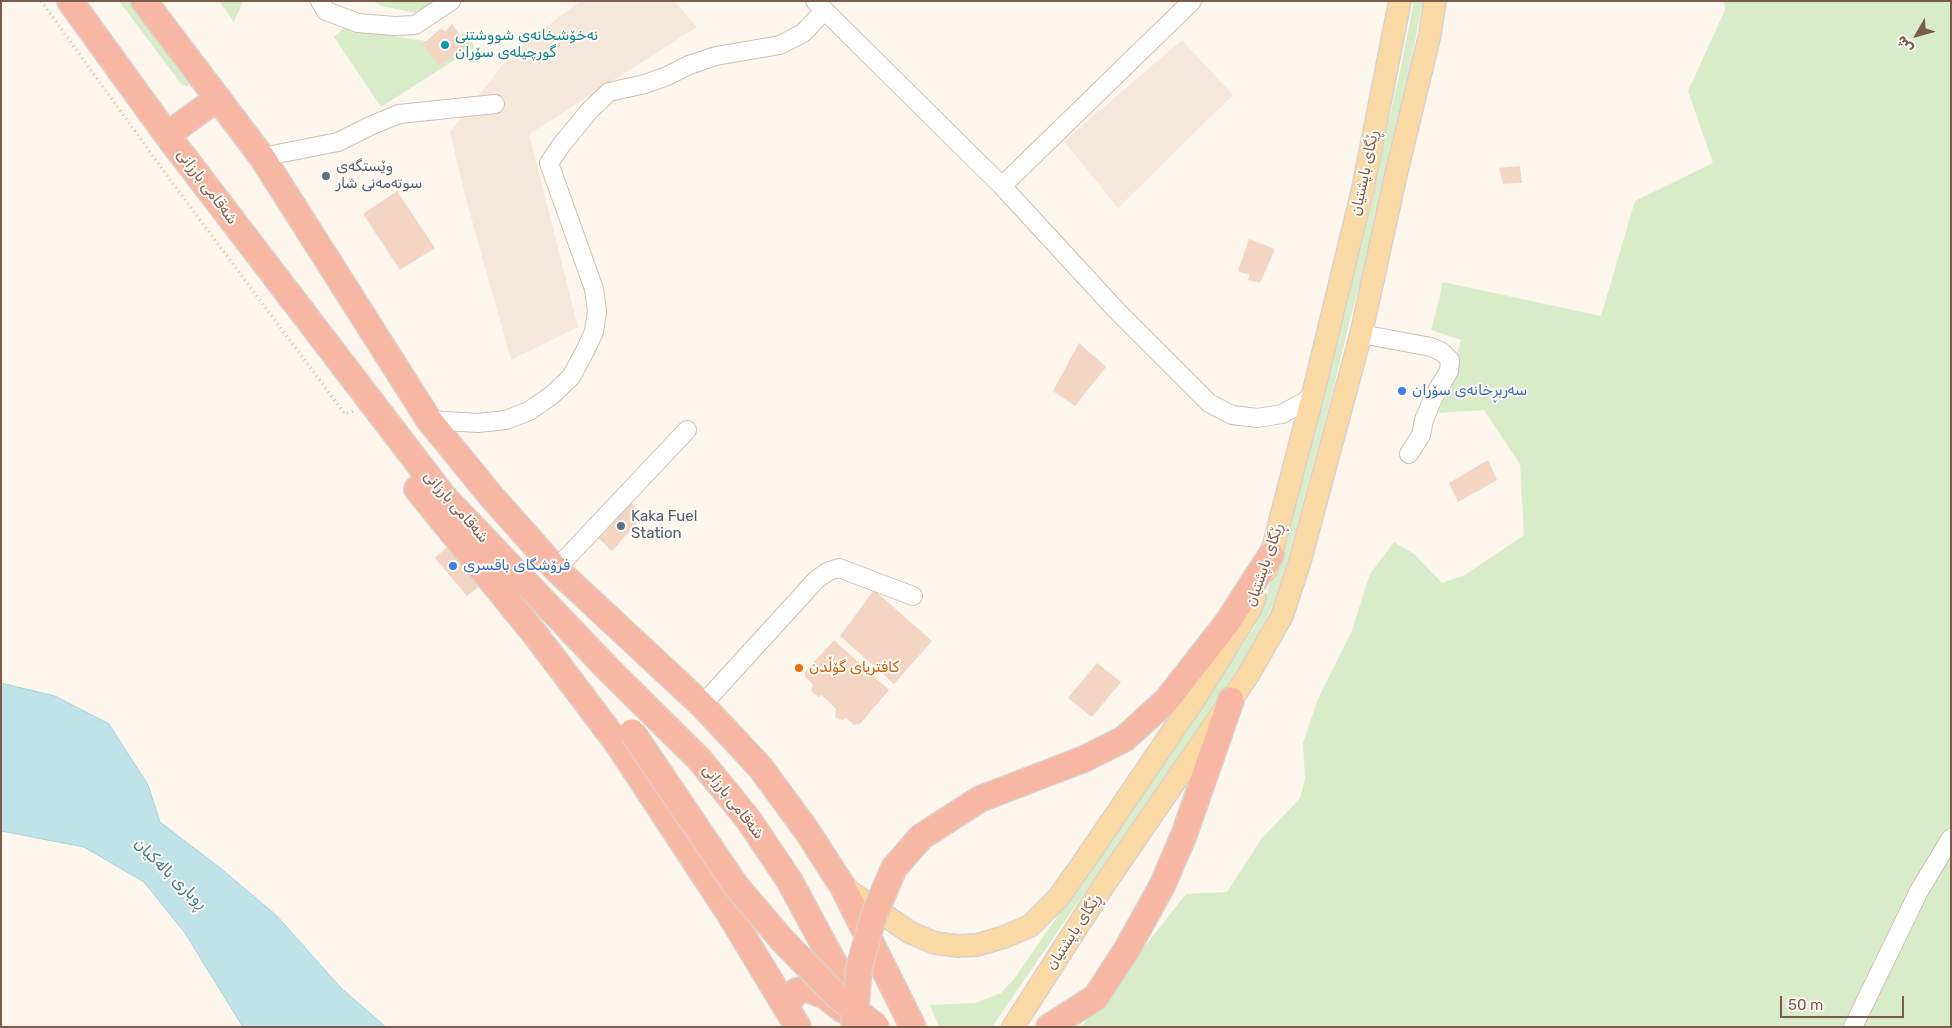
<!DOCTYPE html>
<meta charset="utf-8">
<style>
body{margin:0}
#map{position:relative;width:1952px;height:1028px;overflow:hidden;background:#fdf6ec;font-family:Rubik,"Noto Sans Arabic",sans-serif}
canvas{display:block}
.frame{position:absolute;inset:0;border:2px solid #7a5c4d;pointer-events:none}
.north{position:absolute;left:1892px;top:10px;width:50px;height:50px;-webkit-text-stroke:4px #fffaf3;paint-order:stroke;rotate:232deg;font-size:14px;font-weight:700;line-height:20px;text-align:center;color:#7a5c4d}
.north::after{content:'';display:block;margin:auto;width:18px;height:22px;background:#7a5c4d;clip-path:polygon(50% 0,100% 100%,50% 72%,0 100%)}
.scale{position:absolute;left:1780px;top:996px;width:124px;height:22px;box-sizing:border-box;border:2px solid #7a5c4d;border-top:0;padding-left:6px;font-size:15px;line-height:18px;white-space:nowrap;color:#7a5c4d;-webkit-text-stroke:4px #fffaf3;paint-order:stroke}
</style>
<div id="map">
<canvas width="1952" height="1028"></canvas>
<div class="frame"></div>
<div class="north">ش</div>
<div class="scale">50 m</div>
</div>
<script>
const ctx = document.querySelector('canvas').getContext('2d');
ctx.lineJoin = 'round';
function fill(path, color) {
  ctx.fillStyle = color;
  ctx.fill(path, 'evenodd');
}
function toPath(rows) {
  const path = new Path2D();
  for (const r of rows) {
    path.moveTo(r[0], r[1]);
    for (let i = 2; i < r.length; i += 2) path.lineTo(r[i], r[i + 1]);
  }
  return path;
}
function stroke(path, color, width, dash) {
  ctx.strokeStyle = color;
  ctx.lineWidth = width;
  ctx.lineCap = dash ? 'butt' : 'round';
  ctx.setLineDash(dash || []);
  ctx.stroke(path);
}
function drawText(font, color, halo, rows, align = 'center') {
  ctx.font = font + ' Rubik,"Noto Sans Arabic",sans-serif';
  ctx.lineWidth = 4;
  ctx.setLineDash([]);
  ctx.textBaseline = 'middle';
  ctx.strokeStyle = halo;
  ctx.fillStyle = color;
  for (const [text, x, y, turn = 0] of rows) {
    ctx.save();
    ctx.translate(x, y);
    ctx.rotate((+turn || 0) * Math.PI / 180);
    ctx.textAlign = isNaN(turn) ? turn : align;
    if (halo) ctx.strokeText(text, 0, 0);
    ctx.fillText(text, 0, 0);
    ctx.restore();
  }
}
fill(toPath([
 [580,1,674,1,697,27,529,134,578,327,511,360,466,199,450,132,511,54],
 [1182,40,1233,95,1118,208,1064,141]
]), '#f5e8da');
fill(toPath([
 [119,1,131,1,187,82,189,86,182,85],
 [219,1,243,1,234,22,221,4],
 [372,1,444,1,425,15,382,6],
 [1414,1,1423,1,1409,72,1377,209,1370,250,1352,312,1331,398,1288,559,1276,597,1263,626,1239,667,1190,739,992,1027,939,1027,930,1005,975,1003,1001,993,1014,979,1188,727,1255,626,1266,597,1278,555,1357,258,1399,76],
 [1724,1,1951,1,1951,1027,1081,1027,1186,894,1227,892,1262,838,1300,798,1305,779,1303,743,1318,699,1351,633,1370,574,1394,542,1414,554,1442,583,1465,575,1524,535,1520,464,1484,410,1439,413,1461,340,1431,330,1443,282,1601,316,1635,201,1713,163,1688,91,1725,10],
 [345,27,378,32,404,38,449,44,465,32,475,47,381,107,334,37]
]), '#d8ecc9');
const water = toPath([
 [1,683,55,696,109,724,148,785,160,822,219,867,276,915,341,988,386,1027,243,1027,185,933,144,882,84,847,1,831,1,683]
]);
fill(water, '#bfe3e8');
stroke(water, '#a5d3da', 1);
fill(toPath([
 [452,24,467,46,439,66,423,44,440,29,446,31],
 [1520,166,1522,183,1503,184,1499,168],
 [397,191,435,248,400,270,363,214],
 [1249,239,1275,249,1260,283,1248,280,1249,275,1238,271],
 [1079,343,1106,367,1075,406,1053,391],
 [1488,460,1497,480,1458,502,1449,483],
 [630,502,644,515,612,551,598,538],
 [450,544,483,583,467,596,435,558],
 [874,590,932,641,894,684,840,636],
 [834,640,889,690,860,724,854,725,846,718,842,720,835,717,836,709,822,695,819,697,813,693,811,690,813,685,805,676,805,672],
 [1097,663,1121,682,1092,717,1068,698]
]), '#f3d5c3');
const minor = toPath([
 [320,1,326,11,358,23,395,26,415,25,451,1],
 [815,1,1002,186,1117,311,1209,403,1232,415,1257,418,1282,414,1304,402,1313,394],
 [262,157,338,142,370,126,399,114,495,104],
 [1002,186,1192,1],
 [1361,334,1431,347,1442,352,1450,360,1449,371,1434,396,1424,420,1421,435,1409,454],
 [429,420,478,423,506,420,529,411,552,395,571,377,584,353,594,332,597,311,594,289,549,163,562,144,590,110,609,92,645,84,667,76,689,65,716,56,780,45,803,33,824,11],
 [556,569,687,430],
 [702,705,817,579,829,571,839,568,913,596],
 [1853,1027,1919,891,1951,838]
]);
const major = toPath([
 [1266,570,1271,555,1313,394,1363,188,1400,1],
 [843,887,911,933,935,943,958,946,977,945,1004,937,1030,926,1058,898,1081,866,1198,694,1251,608,1255,598],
 [1013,1027,1106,882,1247,677,1282,616,1300,561,1361,334,1395,179,1430,34,1435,1]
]);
const highway = toPath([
 [70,1,167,135,444,497,608,669,700,760,748,819,789,880,835,965,858,1016],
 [144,1,262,157,429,420,491,496,556,569,702,705,760,767,807,831,843,887,913,1027],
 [167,135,218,98],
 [417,489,538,638,618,744,729,913,798,1027],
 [1084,759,1124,739,1166,701,1227,623,1271,555],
 [788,1010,788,1005,793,995,797,991,808,989,825,996,843,1010],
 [1049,1027,1096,997,1127,949,1162,886,1184,835,1231,700]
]);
stroke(minor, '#d1beb0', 20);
stroke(major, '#dad1cd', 24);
stroke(highway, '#dad1cd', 28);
stroke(toPath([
 [41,1,171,181,345,414,354,411]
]), '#d9b8a5', 3, [1, 4]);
stroke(minor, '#fff', 18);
stroke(major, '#fbd9a5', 21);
stroke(highway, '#f7b7a3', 25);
const highwayBridge = toPath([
 [632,732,736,886,784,942,838,997,877,1027],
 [854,1027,859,968,874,915,894,868,921,837,980,799,1084,759]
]);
stroke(highwayBridge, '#dad1cd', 28, []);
stroke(highwayBridge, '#f7b7a3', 25);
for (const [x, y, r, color] of [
 [445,45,5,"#0f9aa8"],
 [326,176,5,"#5c6f8a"],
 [1402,391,5,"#3f7fe0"],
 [621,526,5,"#5c6f8a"],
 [453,566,5,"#3f7fe0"],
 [799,668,5,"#e8710a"]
]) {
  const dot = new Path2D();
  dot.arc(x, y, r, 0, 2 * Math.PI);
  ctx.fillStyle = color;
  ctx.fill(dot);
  stroke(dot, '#fffaf3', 2);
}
drawText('15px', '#0d838f', '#fffaf3', [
 ["نەخۆشخانەی شووشتنی",455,36],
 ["گورچیلەی سۆران",455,53]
], 'left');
drawText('15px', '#4e5e75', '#fffaf3', [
 ["وێستگەی",336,167],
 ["سوتەمەنی شار",336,184],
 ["Kaka Fuel",631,517],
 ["Station",631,534]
], 'left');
drawText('15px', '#7a5c4d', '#fffaf3', [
 ["ڕێگای باپشتیان",1365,173,-78],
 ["شەقامی بارزانی",207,187,53],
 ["شەقامی بارزانی",456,507,49],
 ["ڕێگای باپشتیان",1265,565,-71],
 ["شەقامی بارزانی",733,802,52],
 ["ڕێگای باپشتیان",1074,932,-57]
]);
drawText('15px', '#366cbe', '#fffaf3', [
 ["سەربڕخانەی سۆران",1412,391],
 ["فرۆشگای باقسری",463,566]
], 'left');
drawText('15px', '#c56008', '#fffaf3', [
 ["کافتریای گۆڵدن",809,668]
], 'left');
drawText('italic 16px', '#437c86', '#fffaf3', [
 ["ڕوباری بالەکیان",170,874,44]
]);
</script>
